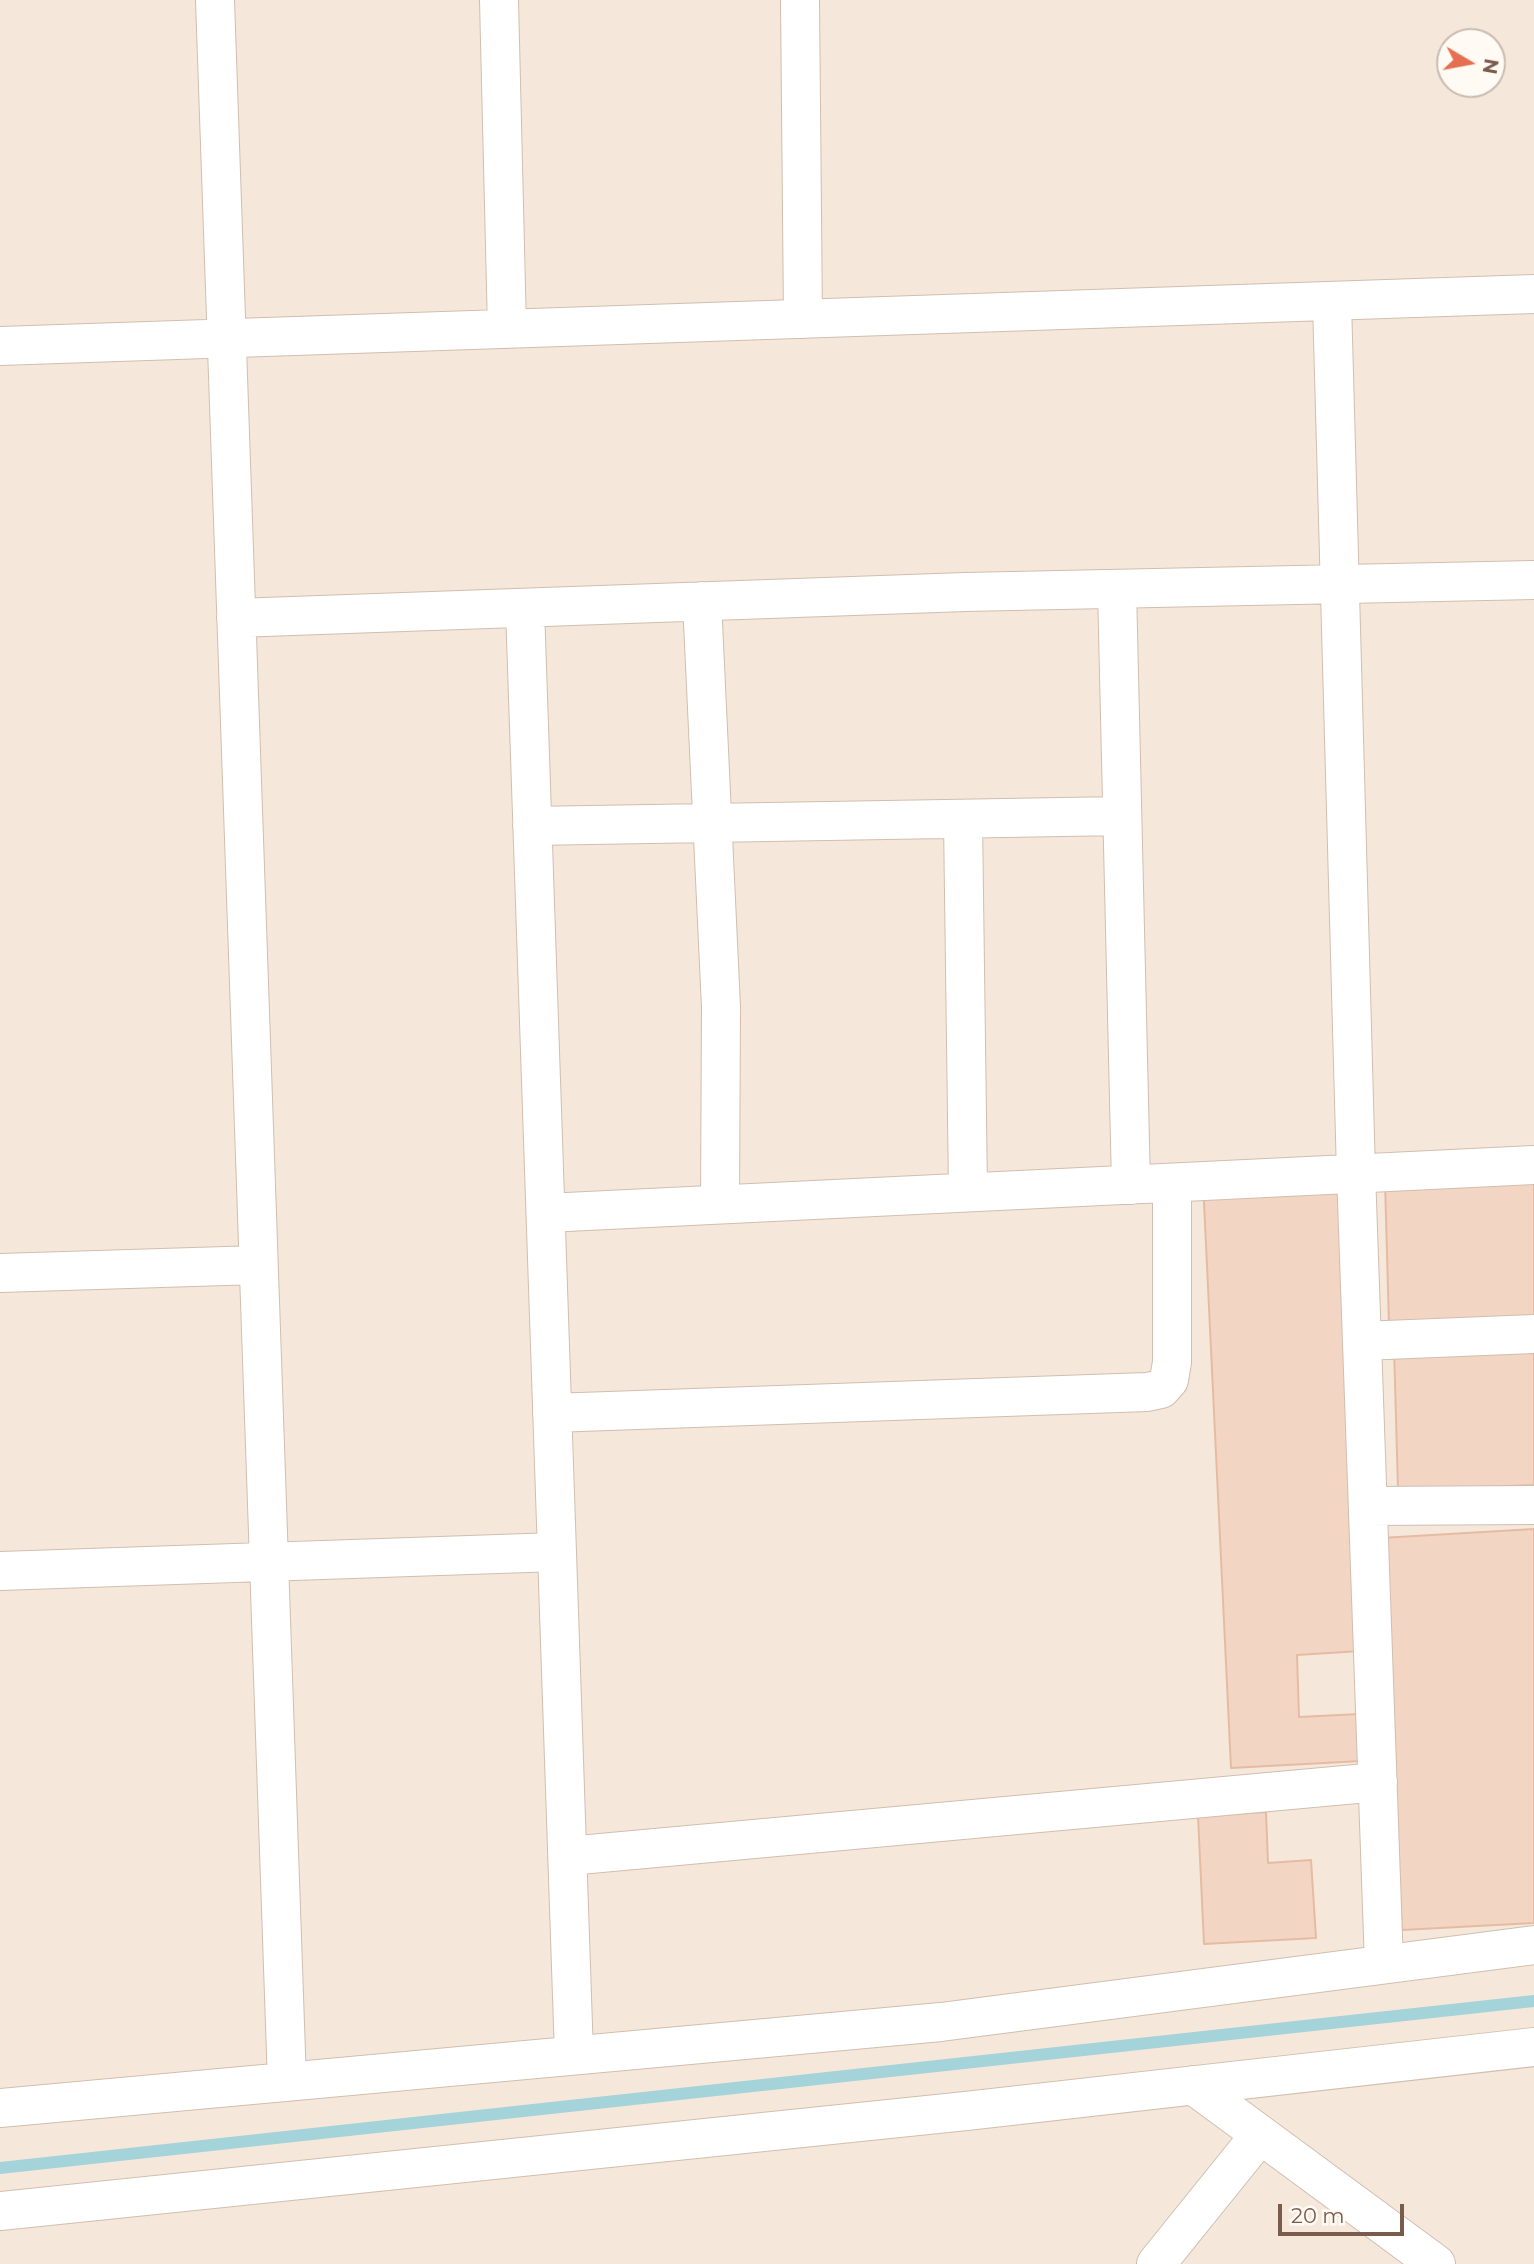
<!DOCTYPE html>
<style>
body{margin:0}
#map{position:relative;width:1534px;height:2264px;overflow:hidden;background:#fdf6ec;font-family:Montserrat,sans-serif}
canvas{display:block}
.north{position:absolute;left:1436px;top:28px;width:70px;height:70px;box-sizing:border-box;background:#fffaf3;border:2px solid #cabbb1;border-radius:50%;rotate:100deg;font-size:19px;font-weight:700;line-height:28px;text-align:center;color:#7a5c4d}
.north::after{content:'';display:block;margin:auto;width:24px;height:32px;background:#e76f51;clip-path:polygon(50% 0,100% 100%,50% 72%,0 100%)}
.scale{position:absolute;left:1278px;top:2204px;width:126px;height:32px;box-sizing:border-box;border:4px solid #7a5c4d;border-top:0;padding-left:9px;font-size:21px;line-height:24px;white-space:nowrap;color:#7a5c4d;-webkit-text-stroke:5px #fffaf3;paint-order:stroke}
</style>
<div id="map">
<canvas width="1534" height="2264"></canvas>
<div class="north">N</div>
<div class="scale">20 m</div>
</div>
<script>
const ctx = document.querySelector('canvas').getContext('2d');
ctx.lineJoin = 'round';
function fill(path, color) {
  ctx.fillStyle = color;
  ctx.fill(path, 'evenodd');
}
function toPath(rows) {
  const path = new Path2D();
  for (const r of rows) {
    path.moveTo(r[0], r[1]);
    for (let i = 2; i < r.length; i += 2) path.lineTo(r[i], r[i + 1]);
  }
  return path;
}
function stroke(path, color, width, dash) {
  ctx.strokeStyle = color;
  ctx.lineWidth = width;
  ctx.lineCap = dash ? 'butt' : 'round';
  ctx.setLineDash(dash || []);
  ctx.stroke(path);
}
fill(toPath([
 [0,0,1534,0,1534,2264,0,2264],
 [1450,42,1492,42,1492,84,1450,84]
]), '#f5e8da');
stroke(toPath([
 [0,2168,1534,2001]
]), '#a5d3da', 12);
const building = toPath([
 [1339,1176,1361,1651,1297,1655,1299,1717,1359,1714,1361,1761,1231,1768,1203,1182,1339,1176],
 [1534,1177,1534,1320,1389,1325,1385,1182,1534,1177],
 [1534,1342,1534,1485,1398,1490,1394,1347,1534,1342],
 [1534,1529,1534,1923,1402,1930,1381,1538,1534,1529],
 [1266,1812,1268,1863,1311,1860,1316,1938,1204,1944,1198,1816,1266,1812]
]);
fill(building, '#f3d5c3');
stroke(building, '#e6bba3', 2);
const minor = toPath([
 [215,0,287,2082],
 [499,0,507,329],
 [800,0,803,319],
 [1332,302,1356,1173,1384,1964],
 [0,346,1534,294],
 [1117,589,1131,1185],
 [702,601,721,1007,720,1204],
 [525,608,574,2055],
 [236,618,965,592,1534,580],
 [963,819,968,1192],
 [532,826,1122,816],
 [546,1213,1534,1165],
 [0,1273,258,1265],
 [1362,1341,1534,1334],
 [552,1413,1147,1392,1161,1389,1169,1380,1172,1362,1172,1183],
 [1368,1506,1534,1505],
 [0,1571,557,1552],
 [568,1856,1378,1782],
 [1193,2085,1436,2264],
 [0,2108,941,2022,1534,1945],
 [0,2211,966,2111,1534,2047],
 [1156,2264,1260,2135]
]);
stroke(minor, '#d1beb0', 40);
stroke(minor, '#fff', 38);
</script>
